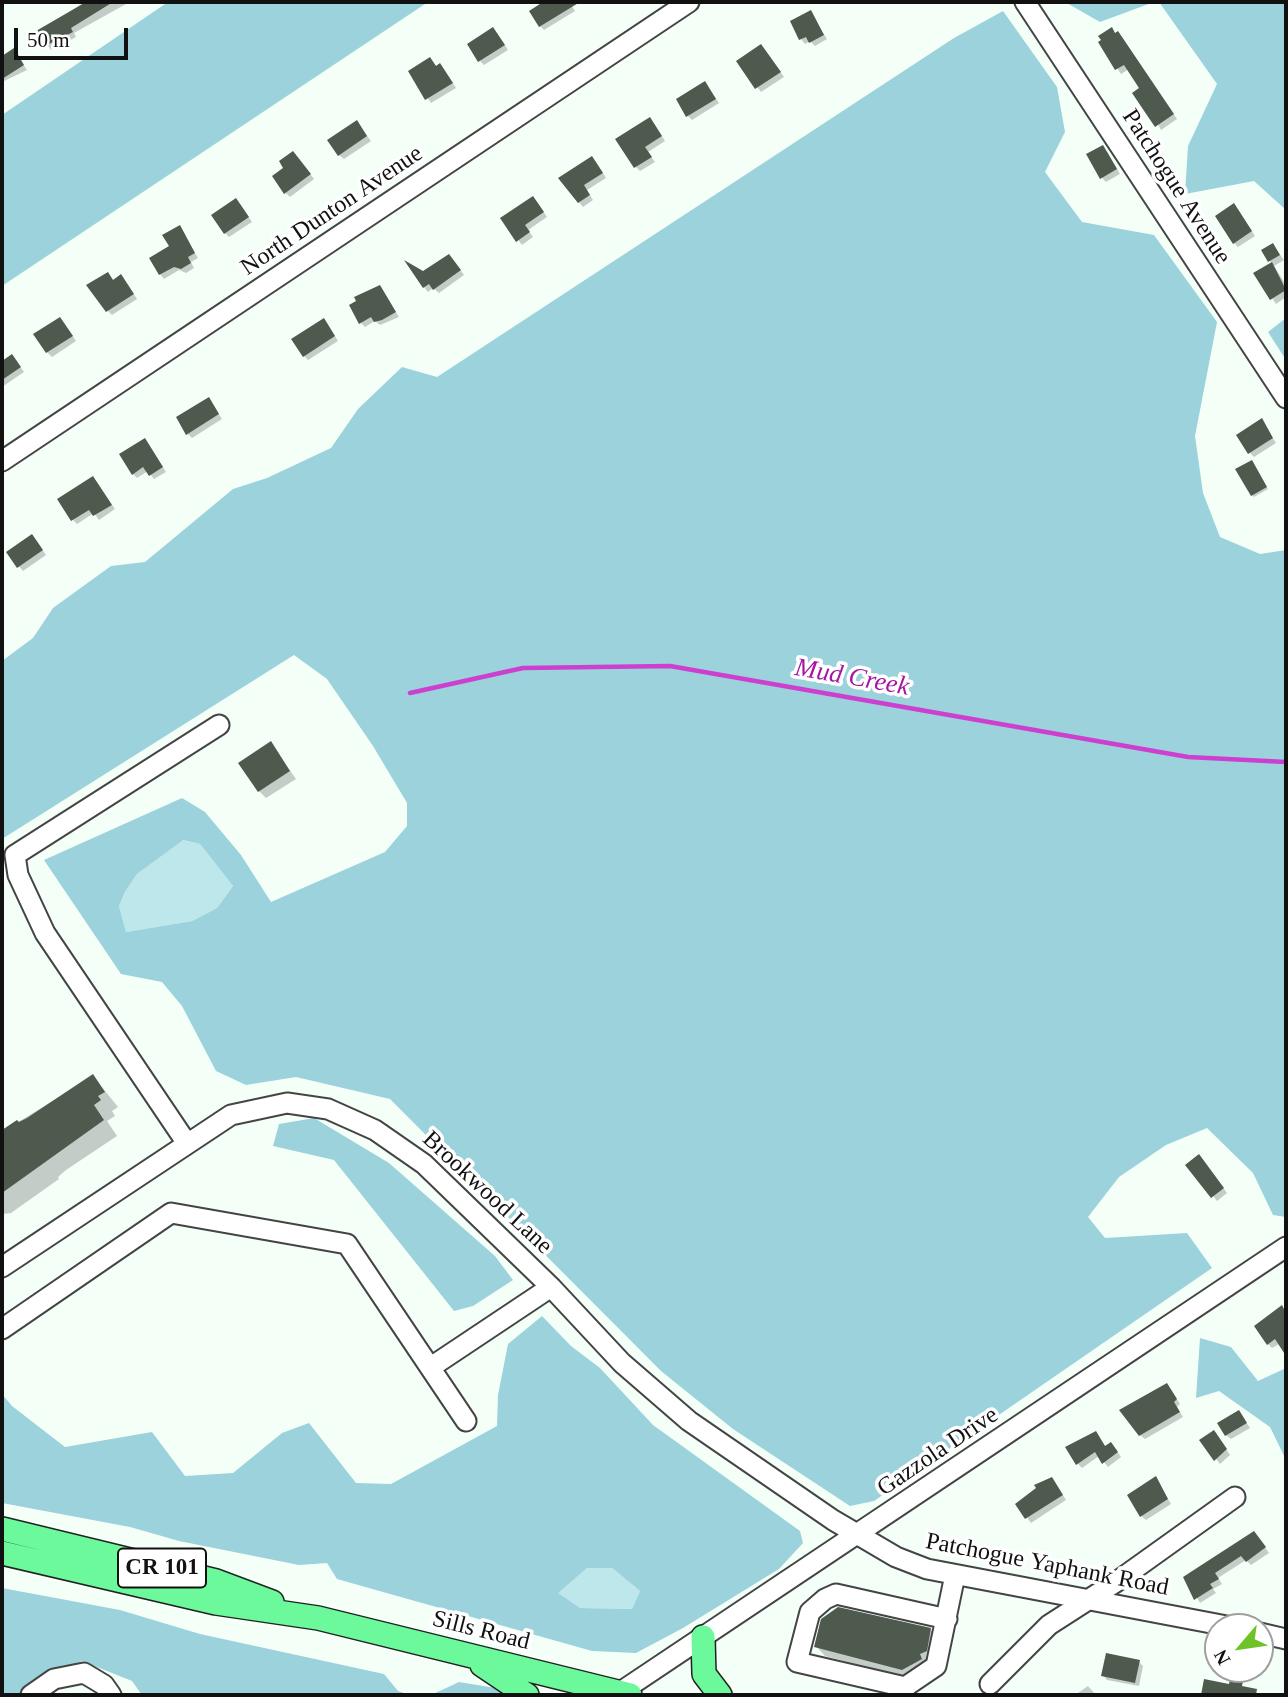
<!DOCTYPE html>
<style>
body{margin:0}
#map{position:relative;width:1288px;height:1697px;overflow:hidden;background:#f4fff8;font-family:Georgia,serif}
canvas{display:block}
.frame{position:absolute;inset:0;border:4px solid #111;pointer-events:none}
.north{position:absolute;left:1204px;top:1613px;width:70px;height:70px;box-sizing:border-box;background:#fff;border:2px solid #a0a0a0;border-radius:50%;rotate:241deg;font-size:19px;font-weight:700;line-height:28px;text-align:center;color:#111}
.north::after{content:'';display:block;margin:auto;width:24px;height:32px;background:#6ec326;clip-path:polygon(50% 0,100% 100%,50% 72%,0 100%)}
.scale{position:absolute;left:14px;top:28px;width:114px;height:32px;box-sizing:border-box;border:4px solid #111;border-top:0;padding-left:9px;font-size:21px;line-height:24px;white-space:nowrap;color:#111;-webkit-text-stroke:5px #fff;paint-order:stroke}
</style>
<div id="map">
<canvas width="1288" height="1697"></canvas>
<div class="frame"></div>
<div class="north">N</div>
<div class="scale">50 m</div>
</div>
<script>
const ctx = document.querySelector('canvas').getContext('2d');
ctx.lineJoin = 'round';
function fill(path, color) {
  ctx.fillStyle = color;
  ctx.fill(path, 'evenodd');
}
function toPath(rows) {
  const path = new Path2D();
  for (const r of rows) {
    path.moveTo(r[0], r[1]);
    for (let i = 2; i < r.length; i += 2) path.lineTo(r[i], r[i + 1]);
  }
  return path;
}
function stroke(path, color, width, dash) {
  ctx.strokeStyle = color;
  ctx.lineWidth = width;
  ctx.lineCap = dash ? 'butt' : 'round';
  ctx.setLineDash(dash || []);
  ctx.stroke(path);
}
function drawText(font, color, halo, rows, align = 'center') {
  ctx.font = font + ' Georgia,serif';
  ctx.lineWidth = 7;
  ctx.setLineDash([]);
  ctx.textBaseline = 'middle';
  ctx.strokeStyle = halo;
  ctx.fillStyle = color;
  for (const [text, x, y, turn = 0] of rows) {
    ctx.save();
    ctx.translate(x, y);
    ctx.rotate((+turn || 0) * Math.PI / 180);
    ctx.textAlign = isNaN(turn) ? turn : align;
    if (halo) ctx.strokeText(text, 0, 0);
    ctx.fillText(text, 0, 0);
    ctx.restore();
  }
}
fill(toPath([
 [182,840,200,844,233,886,217,908,192,921,126,932,119,906,125,892,137,874],
 [587,1568,612,1568,640,1591,632,1609,580,1608,557,1593]
]), '#bde7eb');
fill(toPath([
 [168,2,428,2,2,286,2,115],
 [1065,2,1154,2,1100,22],
 [1159,2,1286,2,1286,210,1254,181,1185,194,1188,146,1217,84],
 [1003,11,1057,87,1065,132,1045,172,1082,222,1154,235,1217,322,1195,436,1203,493,1220,537,1260,554,1286,550,1286,1217,1273,1215,1253,1173,1207,1128,1166,1145,1119,1177,1088,1217,1105,1238,1187,1233,1212,1268,874,1501,850,1506,733,1429,661,1371,390,1099,296,1077,246,1085,216,1071,182,1006,162,982,121,974,44,860,182,798,205,812,241,855,271,902,385,852,407,826,407,803,373,746,327,679,294,655,2,839,2,661,33,638,53,608,111,566,145,562,233,489,267,478,331,448,358,409,402,367,437,377,954,38],
 [183,840,200,844,233,886,217,908,192,921,126,932,119,906,125,892,137,874],
 [1286,318,1286,360,1268,332],
 [314,1118,389,1163,495,1256,513,1280,473,1306,454,1311,334,1160,273,1146,279,1124],
 [542,1316,571,1346,600,1368,653,1425,800,1531,803,1543,779,1569,683,1628,636,1653,592,1651,337,1579,327,1563,299,1565,179,1541,130,1527,2,1503,2,1394,12,1406,65,1447,152,1432,185,1476,233,1473,282,1433,309,1423,356,1483,391,1484,497,1426,498,1395,508,1344],
 [587,1568,612,1568,640,1591,632,1609,580,1608,558,1593],
 [1200,1338,1231,1347,1258,1381,1286,1368,1286,1460,1270,1427,1219,1391,1196,1398],
 [2,1588,120,1610,200,1634,384,1674,398,1691,410,1695,142,1695,132,1681,82,1661,19,1695,2,1695],
 [459,1682,508,1690,511,1695,431,1695]
]), '#9cd2dc');
fill(toPath([
 [85,2,126,4,74,33,76,37,51,50,38,32],
 [539,2,569,2,575,11,544,30,540,26],
 [810,12,827,39,815,46,810,41,805,44,801,39,793,22],
 [497,33,508,50,484,65,480,61],
 [1116,34,1122,38,1177,119,1161,130,1129,69,1121,74,1100,43],
 [765,50,784,77,761,92,738,62],
 [14,51,27,70,2,82,2,58],
 [430,59,437,67,444,70,456,88,431,103,410,71],
 [705,83,719,103,692,120,688,116],
 [357,122,371,141,344,159,339,155],
 [654,124,665,141,648,152,655,162,640,171,636,167],
 [1107,151,1120,174,1106,182,1102,178],
 [297,157,314,179,290,197,285,192],
 [596,162,606,178,587,190,593,200,583,207,560,179],
 [537,202,547,217,528,230,533,237,522,245,502,219],
 [240,204,252,222,229,237,225,233],
 [1238,210,1255,236,1238,247,1234,243],
 [179,227,198,258,191,262,194,268,186,273,179,270,164,279,160,274],
 [1273,245,1284,260,1274,266,1286,285,1286,297,1276,304,1256,273,1272,264,1263,251],
 [453,260,464,275,439,293,433,288,428,292,424,287],
 [108,275,114,281,125,281,137,299,112,315,108,311],
 [380,287,399,317,380,325,375,321,365,327,361,323],
 [64,323,76,341,52,357,47,352],
 [328,325,338,341,308,360,304,356],
 [2,357,6,361,16,361,24,372,2,387],
 [209,399,222,419,192,438,187,433],
 [1261,420,1276,443,1254,457,1250,453],
 [149,445,166,472,154,479,148,471,137,478,133,474],
 [1253,463,1268,489,1254,497,1252,495],
 [97,483,115,509,99,520,94,513,77,524,73,520],
 [36,541,46,555,23,571,8,553],
 [271,744,296,779,266,798,259,791],
 [93,1076,118,1107,112,1111,115,1116,107,1121,117,1136,66,1170,58,1177,59,1179,11,1213,3,1214,2,1132],
 [1203,1161,1227,1193,1217,1201,1188,1165],
 [1281,1308,1286,1313,1286,1340,1272,1348,1268,1344],
 [1171,1390,1180,1404,1177,1407,1183,1417,1145,1439,1140,1435],
 [1239,1412,1250,1428,1231,1439,1226,1435],
 [1095,1433,1106,1447,1115,1448,1121,1457,1108,1467,1099,1456,1082,1468,1077,1463],
 [1218,1437,1230,1455,1220,1464,1202,1440],
 [1156,1478,1171,1504,1146,1520,1141,1516],
 [1056,1484,1066,1500,1031,1523,1017,1504],
 [1258,1537,1269,1553,1251,1565,1246,1560,1218,1578,1222,1584,1213,1589,1216,1593,1200,1603,1186,1578],
 [931,1630,940,1639,936,1661,913,1679,825,1656,816,1646],
 [1139,1662,1143,1666,1139,1686,1107,1680,1103,1675],
 [1088,1686,1096,1695,1075,1695]
]), '#0003');
stroke(toPath([
 [410,693,523,668,670,666,1188,757,1286,762]
]), '#cd3fce', 4.5);
fill(toPath([
 [86,2,113,2,71,28,73,32,45,46,36,31],
 [543,2,580,2,539,27,529,11],
 [811,10,824,35,809,43,806,37,799,40,790,21],
 [493,27,505,45,478,62,467,44],
 [1112,27,1115,33,1118,31,1174,114,1155,127,1132,93,1139,88,1124,65,1115,70,1098,42,1101,40,1098,36],
 [761,44,781,72,755,89,736,61],
 [14,48,24,65,2,79,2,56],
 [430,57,436,66,440,63,453,83,425,100,408,71],
 [705,81,716,99,686,117,676,99],
 [650,117,662,136,645,147,652,157,634,168,615,139],
 [357,120,367,136,338,156,327,140],
 [1103,145,1117,169,1100,179,1086,154],
 [293,151,311,174,284,194,272,176,283,168,279,161],
 [592,156,603,173,584,185,590,195,578,203,558,178],
 [533,196,544,212,525,225,530,232,516,242,500,218],
 [236,198,249,217,224,234,211,215],
 [1234,203,1252,231,1233,244,1215,216],
 [180,225,195,253,188,257,191,263,181,269,174,267,159,275,149,258,169,246,162,235],
 [1273,243,1280,255,1268,262,1261,250],
 [449,254,461,270,433,290,429,284,423,288,404,260,423,271],
 [1272,262,1286,290,1270,300,1253,273],
 [108,272,113,280,121,274,134,294,106,312,86,285],
 [380,285,396,312,382,320,374,322,371,317,359,324,349,305,356,301,354,297],
 [60,317,73,336,46,353,33,334],
 [324,318,335,336,303,357,291,339],
 [12,354,21,367,2,380,2,361],
 [209,397,219,414,186,435,176,417],
 [1262,418,1273,438,1248,454,1236,435],
 [145,438,163,467,149,476,143,467,132,475,119,454],
 [1252,460,1267,487,1251,496,1235,469],
 [93,476,112,505,93,516,89,510,71,521,57,499],
 [32,534,43,550,17,568,6,552],
 [271,741,290,771,258,792,238,763],
 [93,1074,105,1092,98,1096,101,1100,94,1105,104,1120,2,1193,2,1130,17,1120,19,1122,27,1118],
 [1199,1154,1224,1188,1211,1198,1185,1165],
 [1282,1305,1286,1313,1286,1356,1275,1339,1267,1345,1254,1326],
 [1167,1383,1177,1399,1174,1402,1180,1412,1139,1436,1119,1410],
 [1239,1410,1247,1423,1225,1436,1217,1423],
 [1214,1430,1227,1449,1214,1461,1199,1440],
 [1096,1431,1105,1446,1111,1442,1118,1452,1102,1464,1095,1452,1076,1465,1065,1447],
 [1156,1476,1168,1499,1140,1517,1127,1495],
 [1052,1477,1063,1495,1025,1519,1015,1504,1036,1488,1034,1485],
 [1254,1531,1266,1547,1246,1562,1241,1556,1215,1573,1219,1579,1210,1584,1213,1588,1194,1600,1183,1577],
 [838,1607,931,1628,927,1651,920,1654,922,1659,902,1670,814,1647,821,1619],
 [1106,1653,1140,1660,1135,1683,1101,1676],
 [1204,1679,1229,1684,1230,1679,1243,1681,1242,1686,1257,1689,1256,1695,1201,1695]
]), '#4d5a4d');
const minor = toPath([
 [1025,2,1286,398],
 [2,461,689,2],
 [186,1142,45,933,18,875,15,855,219,725],
 [2,1267,231,1115,287,1103,328,1109,375,1130,424,1164,551,1287,622,1363,689,1421,833,1520,896,1557,927,1569,1232,1627],
 [2,1329,171,1213,347,1244,466,1421],
 [431,1367,551,1287],
 [1260,1633,1286,1639],
 [990,1684,1049,1625,1119,1580,1235,1497],
 [905,1687,797,1662,810,1612,825,1599,836,1594,947,1619],
 [31,1695,54,1679,84,1673,104,1685,111,1695],
 [616,1695,1286,1247],
 [904,1695,905,1687,936,1666,955,1575]
]);
const major = toPath([
 [2,1529,216,1581,272,1602],
 [2,1553,216,1603,318,1618,630,1695],
 [703,1637,704,1674,720,1695],
 [482,1665,527,1695]
]);
stroke(minor, '#444', 23);
stroke(major, '#222', 26);
stroke(minor, '#fff', 19);
stroke(major, '#6bf99c', 23);
for (const [x, y, w] of [
 [162,1568,88]
]) {
  const box = new Path2D();
  box.roundRect(x - w / 2, y - 19.5, w, 39, 5);
  ctx.fillStyle = '#fff';
  ctx.fill(box);
  stroke(box, '#111', 2);
}
drawText('bold 23px', '#111', null, [
 ["CR 101",162,1568]
]);
drawText('24px', '#111', '#fff', [
 ["Patchogue Avenue",1176,187,57],
 ["North Dunton Avenue",332,211,-34],
 ["Brookwood Lane",487,1193,43],
 ["Gazzola Drive",938,1452,-34],
 ["Patchogue Yaphank Road",1047,1565,11],
 ["Sills Road",481,1631,14]
]);
drawText('italic 26px', '#a517a1', '#fff', [
 ["Mud Creek",852,678,10]
]);
</script>
